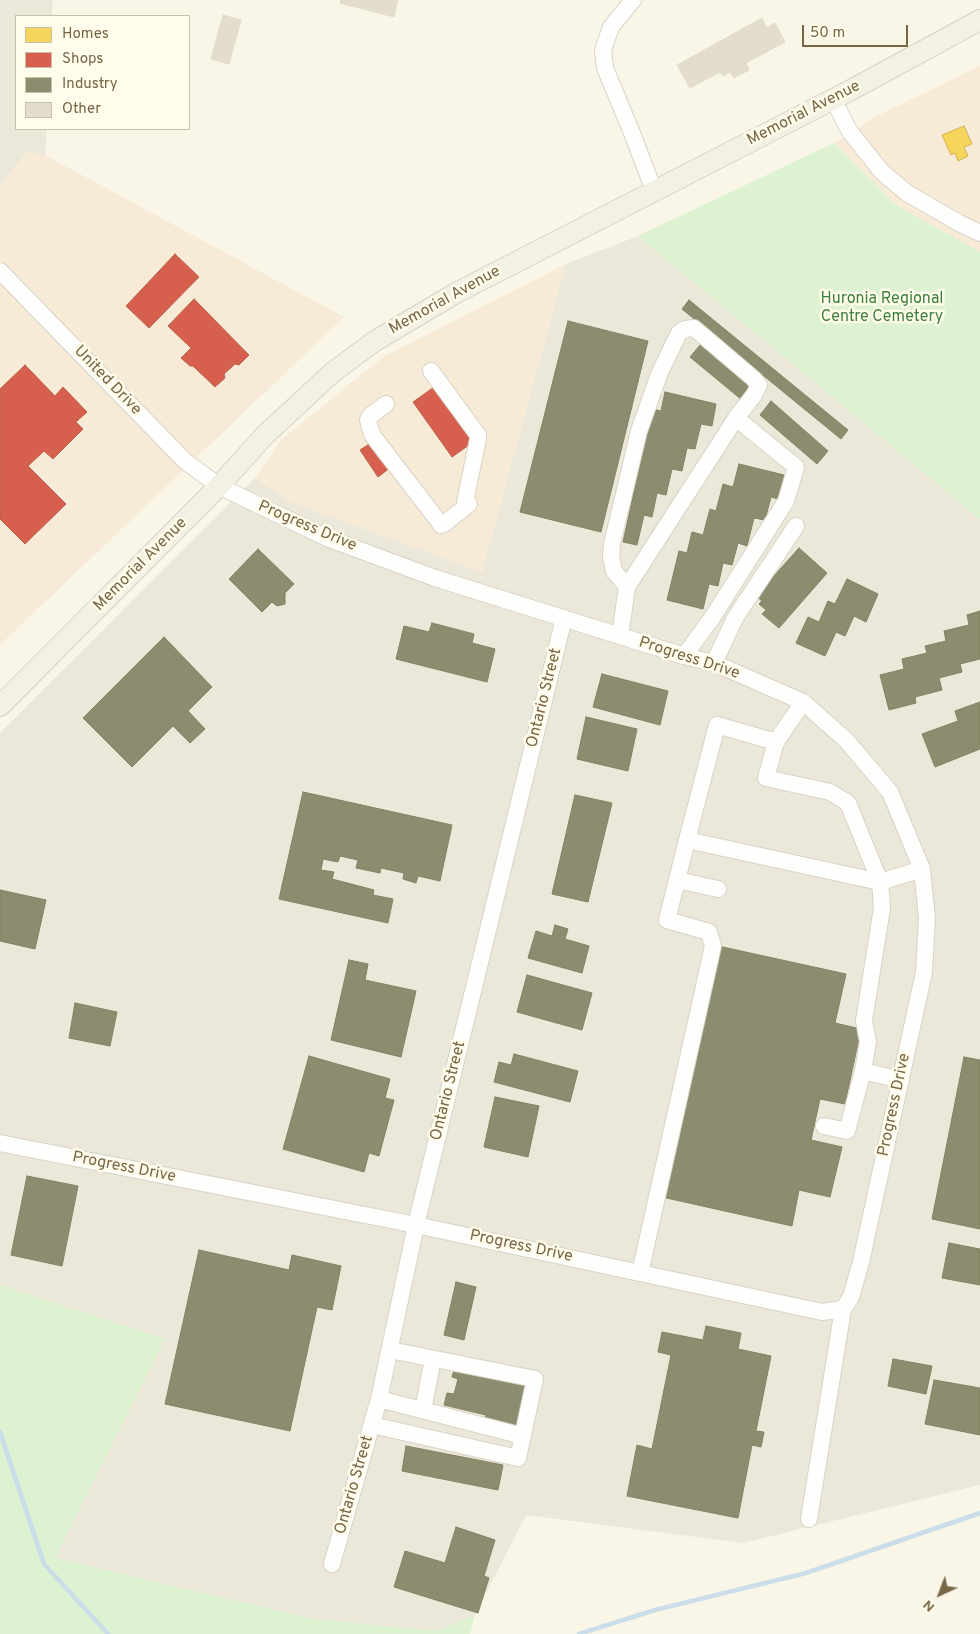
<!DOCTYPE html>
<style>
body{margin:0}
#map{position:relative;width:980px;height:1634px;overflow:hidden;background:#f9f6e8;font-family:Overpass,sans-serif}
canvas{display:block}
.legend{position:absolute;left:15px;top:15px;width:175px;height:115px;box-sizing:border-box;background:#fffceb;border:1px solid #c9c0a9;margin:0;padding:6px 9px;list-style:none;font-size:15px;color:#796646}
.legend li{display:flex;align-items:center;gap:10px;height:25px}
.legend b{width:25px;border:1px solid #c9c0a9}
.north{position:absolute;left:915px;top:1569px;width:50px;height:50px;-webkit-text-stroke:4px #fffceb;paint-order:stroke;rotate:223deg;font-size:14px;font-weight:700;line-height:20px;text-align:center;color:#796646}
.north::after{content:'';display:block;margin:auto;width:18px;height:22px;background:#796646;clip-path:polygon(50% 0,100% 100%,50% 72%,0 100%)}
.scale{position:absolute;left:802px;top:25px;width:106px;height:22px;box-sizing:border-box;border:2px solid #796646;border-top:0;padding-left:6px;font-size:15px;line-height:18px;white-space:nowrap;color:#796646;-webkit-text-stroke:4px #fffceb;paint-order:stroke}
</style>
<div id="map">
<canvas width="980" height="1634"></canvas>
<ul class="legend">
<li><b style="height:14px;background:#f6d55c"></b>Homes</li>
<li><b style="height:14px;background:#d6604d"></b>Shops</li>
<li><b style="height:14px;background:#8c8c6e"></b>Industry</li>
<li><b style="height:14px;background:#e3ddcd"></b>Other</li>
</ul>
<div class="north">N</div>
<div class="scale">50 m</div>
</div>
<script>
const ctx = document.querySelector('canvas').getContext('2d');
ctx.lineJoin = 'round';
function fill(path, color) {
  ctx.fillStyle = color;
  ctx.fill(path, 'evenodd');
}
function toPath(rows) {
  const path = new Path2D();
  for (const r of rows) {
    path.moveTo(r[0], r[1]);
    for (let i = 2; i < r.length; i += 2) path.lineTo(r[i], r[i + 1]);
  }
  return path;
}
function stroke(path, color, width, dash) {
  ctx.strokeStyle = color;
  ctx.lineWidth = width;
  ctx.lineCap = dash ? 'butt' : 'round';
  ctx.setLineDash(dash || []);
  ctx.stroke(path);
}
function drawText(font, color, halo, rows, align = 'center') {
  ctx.font = font + ' Overpass,sans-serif';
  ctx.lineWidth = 5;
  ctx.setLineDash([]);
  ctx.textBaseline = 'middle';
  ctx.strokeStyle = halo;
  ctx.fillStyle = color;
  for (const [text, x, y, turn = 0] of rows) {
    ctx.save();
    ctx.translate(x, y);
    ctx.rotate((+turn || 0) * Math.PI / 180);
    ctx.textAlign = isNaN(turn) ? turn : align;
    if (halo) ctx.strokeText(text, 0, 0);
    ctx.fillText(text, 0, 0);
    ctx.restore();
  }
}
fill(toPath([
 [980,66,980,252,894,204,834,143,875,117],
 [27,152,45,155,344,317,0,645,0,185],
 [566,264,482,572,290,502,255,478,281,440,383,357]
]), '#f7ebd8');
fill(toPath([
 [0,0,53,0,52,16,16,16,16,129,47,129,45,155,27,152,0,185],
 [638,236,980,519,980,1485,743,1543,526,1515,475,1615,436,1631,313,1619,55,1558,165,1339,0,1285,0,733,255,478,290,502,482,572,566,264]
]), '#ebe7d9');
fill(toPath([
 [834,143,894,204,980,252,980,519,638,236],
 [0,1285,165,1339,55,1558,313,1619,436,1631,475,1615,470,1634,0,1634]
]), '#ddf2d1');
const homes = toPath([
 [964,126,972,144,964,147,968,156,958,161,955,153,951,155,942,135,964,126]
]);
fill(homes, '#f6d55c');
stroke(homes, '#d0b455', 1);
const shops = toPath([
 [175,254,199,277,149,328,126,306,175,254],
 [194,299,249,355,239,365,235,364,224,374,225,378,215,387,193,366,190,366,181,358,191,348,168,326,194,299],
 [25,365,55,396,63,387,87,412,76,422,83,429,53,459,44,451,28,466,66,504,25,544,0,519,0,389,25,365],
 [437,385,476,440,452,457,413,402,437,385],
 [374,441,391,467,378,477,360,450,374,441]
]);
fill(shops, '#d6604d');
stroke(shops, '#ba624b', 1);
const industry = toPath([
 [689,300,848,430,841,439,682,309,689,300],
 [568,321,648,341,601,532,520,512,568,321],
 [701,344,753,388,742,400,690,357,701,344],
 [665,392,716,404,712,426,701,424,695,449,687,448,682,471,672,469,666,495,657,493,652,517,644,515,637,545,623,542,652,409,661,411,665,392],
 [771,401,828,451,817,464,760,415,771,401],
 [739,464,784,475,778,499,771,497,765,520,754,518,747,546,738,543,732,565,723,563,718,586,709,584,703,609,667,600,679,551,687,553,692,532,703,535,710,509,716,511,723,484,733,487,739,464],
 [799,548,827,573,779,628,762,614,766,610,759,604,762,601,756,596,799,548],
 [258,549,294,584,285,593,285,604,277,606,272,602,262,612,229,579,258,549],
 [847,579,878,594,866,622,854,616,845,636,836,632,825,656,796,643,808,617,819,622,828,601,835,604,847,579],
 [980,611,980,659,960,664,962,672,939,678,942,690,915,697,916,703,889,710,880,675,904,669,902,659,927,653,925,646,946,641,944,631,969,625,967,615,980,611],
 [432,623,474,634,472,643,495,649,487,682,396,659,404,626,429,632,432,623],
 [164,637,212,687,188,711,205,729,190,743,173,726,132,767,83,718,164,637],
 [602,674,668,691,660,725,593,707,602,674],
 [980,702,980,749,935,767,922,734,958,721,955,711,980,702],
 [586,717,637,729,628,771,577,759,586,717],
 [303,792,452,825,440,881,418,876,416,883,403,879,404,873,381,868,380,873,356,868,358,860,340,856,338,862,323,859,321,870,334,872,332,879,374,890,373,895,393,899,388,923,279,899,303,792],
 [575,795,612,803,588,902,552,894,575,795],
 [0,890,46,900,35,949,0,941,0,890],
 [555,925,568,929,565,939,589,946,582,973,528,958,536,931,552,936,555,925],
 [718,946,846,974,835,1023,861,1029,845,1104,820,1099,811,1140,842,1147,830,1197,799,1190,792,1226,662,1197,718,946],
 [349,960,368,964,365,980,416,991,401,1057,331,1040,349,960],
 [527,975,592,993,582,1030,517,1012,527,975],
 [75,1003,117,1012,110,1046,69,1038,75,1003],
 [514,1054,578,1071,570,1102,494,1082,499,1062,511,1065,514,1054],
 [309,1056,390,1079,385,1098,394,1100,379,1156,369,1153,364,1172,283,1149,309,1056],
 [964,1057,980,1060,980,1229,932,1219,964,1057],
 [495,1097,539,1106,528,1157,484,1147,495,1097],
 [27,1176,78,1186,62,1266,11,1255,27,1176],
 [949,1243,980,1249,980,1285,942,1278,949,1243],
 [199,1250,289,1270,292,1255,341,1266,332,1310,317,1307,290,1431,165,1404,199,1250],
 [456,1282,476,1287,464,1340,444,1335,456,1282],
 [706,1326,741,1333,738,1349,771,1356,756,1431,764,1432,761,1447,752,1445,738,1518,627,1496,637,1445,652,1449,671,1355,658,1352,662,1332,703,1340,706,1326],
 [893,1359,932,1366,926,1394,888,1386,893,1359],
 [455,1366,529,1382,517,1432,483,1425,486,1415,444,1405,447,1393,454,1394,458,1379,452,1377,455,1366],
 [934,1380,980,1388,980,1435,925,1424,934,1380],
 [406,1446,503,1465,498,1490,402,1471,406,1446],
 [456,1527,495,1540,484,1576,489,1578,478,1613,394,1587,405,1551,445,1563,456,1527]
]);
fill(industry, '#8c8c6e');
stroke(industry, '#868162', 1);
stroke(toPath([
 [0,1432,44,1564,108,1634],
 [579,1634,655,1610,806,1573,980,1513]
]), '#c9dee9', 4.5);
const building = toPath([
 [341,0,398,0,394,17,340,3,341,0],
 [223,15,241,20,229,64,211,59,223,15],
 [762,18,767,28,775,23,785,42,746,63,749,70,734,78,730,72,723,76,720,72,690,88,677,65,762,18]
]);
fill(building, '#e3ddcd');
stroke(building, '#e2dbca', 1);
const minor = toPath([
 [633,0,611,27,603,50,605,68,632,133,654,191],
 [833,99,850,132,882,172,907,193,959,223,980,233],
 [0,271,185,461,219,486,327,538,435,578,684,656,714,663,803,702,846,740,890,792,922,869,927,918,924,972,861,1262,851,1297,843,1309,822,1312,416,1225,0,1143],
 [431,371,478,435,478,439,465,502],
 [386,404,370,416,368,420,369,425,373,436,439,522,441,525,444,524,469,504],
 [620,636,627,587,736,418,754,395,759,385,754,379,694,328,685,329,679,333,660,372,639,431,612,544,611,557,614,571,627,587],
 [684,656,712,618,786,501,796,467,736,418],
 [714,663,735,618,796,526],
 [776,742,803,702],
 [677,880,718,889],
 [901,1080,863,1071,868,1042,864,1021,882,908,880,882,687,840,717,725,776,742,766,778,830,792,848,803,880,882,922,869],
 [824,1126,847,1131,863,1071],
 [640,1273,713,946,709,932,667,920,687,840],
 [379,1399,523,1436],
 [423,1410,433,1359],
 [372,1425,518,1458,535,1379,390,1350],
 [809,1519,843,1309],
 [332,1564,379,1399,416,1225,564,618]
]);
const major = toPath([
 [0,706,219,486,265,435,333,372,375,341,456,293,851,90,980,20]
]);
stroke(minor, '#d8d3c7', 18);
stroke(major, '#d7d1c4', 22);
stroke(minor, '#fefefc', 16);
stroke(major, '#f3f1e4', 20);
drawText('16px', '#796646', '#fffceb', [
 ["Memorial Avenue",804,114,-27],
 ["Memorial Avenue",445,301,-29],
 ["United Drive",107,381,46],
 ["Progress Drive",307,527,23],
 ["Memorial Avenue",141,565,-45],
 ["Progress Drive",689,659,18],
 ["Ontario Street",545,698,-76],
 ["Ontario Street",449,1091,-76],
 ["Progress Drive",895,1105,-78],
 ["Progress Drive",124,1168,11],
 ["Progress Drive",521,1247,12],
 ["Ontario Street",355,1485,-74]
]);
drawText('16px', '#3e813c', '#fffceb', [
 ["Huronia Regional",882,300],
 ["Centre Cemetery",882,318]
]);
</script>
